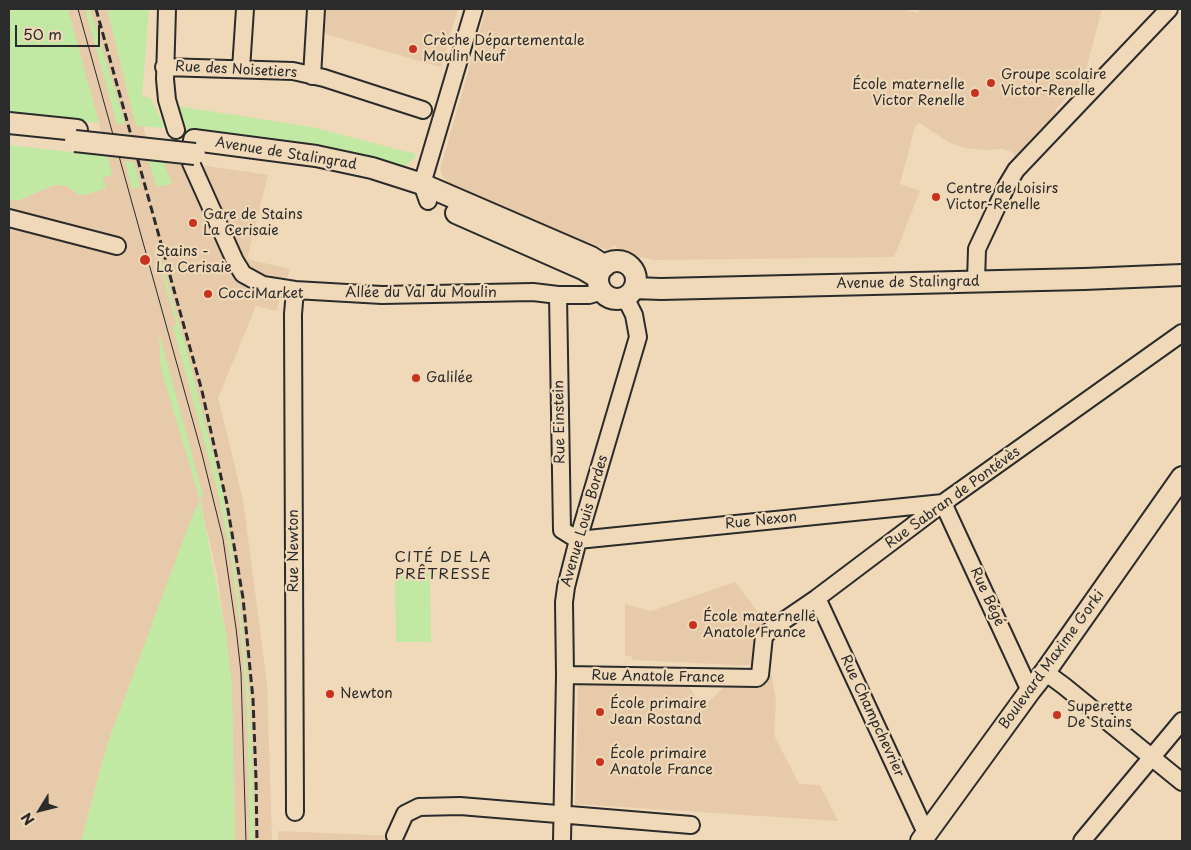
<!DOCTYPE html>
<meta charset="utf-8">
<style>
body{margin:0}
#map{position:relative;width:1191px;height:850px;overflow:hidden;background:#f0d9b9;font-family:"Playpen Sans",sans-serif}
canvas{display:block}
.frame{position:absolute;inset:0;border:10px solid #2b2b2b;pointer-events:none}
.north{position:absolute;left:15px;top:785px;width:50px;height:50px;-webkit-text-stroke:4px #f0d9b9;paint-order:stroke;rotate:234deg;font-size:14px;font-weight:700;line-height:20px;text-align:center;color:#2b2b2b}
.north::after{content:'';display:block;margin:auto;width:18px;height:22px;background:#2b2b2b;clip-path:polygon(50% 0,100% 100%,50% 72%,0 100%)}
.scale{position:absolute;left:15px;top:25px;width:85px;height:22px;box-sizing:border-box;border:2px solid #2b2b2b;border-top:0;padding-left:6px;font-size:15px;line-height:18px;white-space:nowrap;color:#2b2b2b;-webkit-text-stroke:4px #f0d9b9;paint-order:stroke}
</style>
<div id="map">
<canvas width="1191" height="850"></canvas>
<div class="frame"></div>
<div class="north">N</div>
<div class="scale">50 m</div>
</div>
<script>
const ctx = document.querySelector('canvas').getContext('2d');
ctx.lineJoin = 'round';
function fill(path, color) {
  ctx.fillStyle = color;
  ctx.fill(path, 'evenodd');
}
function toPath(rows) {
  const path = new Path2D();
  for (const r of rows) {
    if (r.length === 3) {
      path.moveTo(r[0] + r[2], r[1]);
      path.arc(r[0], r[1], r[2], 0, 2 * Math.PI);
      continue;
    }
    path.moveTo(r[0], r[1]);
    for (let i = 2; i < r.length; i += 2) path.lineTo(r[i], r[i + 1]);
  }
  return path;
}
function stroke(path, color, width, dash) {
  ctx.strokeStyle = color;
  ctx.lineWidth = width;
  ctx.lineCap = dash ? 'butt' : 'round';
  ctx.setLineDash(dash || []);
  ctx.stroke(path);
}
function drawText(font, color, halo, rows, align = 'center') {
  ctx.font = font + ' "Playpen Sans",sans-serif';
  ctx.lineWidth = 4.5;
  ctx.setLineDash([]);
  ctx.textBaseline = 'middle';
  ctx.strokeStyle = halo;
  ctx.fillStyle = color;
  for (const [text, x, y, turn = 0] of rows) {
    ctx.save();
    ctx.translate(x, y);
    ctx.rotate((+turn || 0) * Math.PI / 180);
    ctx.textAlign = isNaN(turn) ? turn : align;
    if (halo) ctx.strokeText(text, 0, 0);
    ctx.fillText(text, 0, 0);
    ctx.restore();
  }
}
fill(toPath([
 [61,9,116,9,151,161,201,165,268,175,247,259,290,269,276,311,256,306,218,398,243,500,267,683,272,841,234,841,227,644,217,574,200,501,107,745,81,841,9,841,9,195,16,166,112,175,99,123],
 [324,9,458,9,441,67,319,32],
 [486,9,902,9,918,13,919,9,1102,9,1086,70,1079,84,1056,109,1056,113,1015,156,1012,152,1003,149,985,150,965,148,948,142,920,123,915,126,900,184,920,191,894,257,655,260,625,254,614,245,608,250,547,227,448,186,440,170],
 [735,582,765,621,757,630,754,640,752,665,736,665,632,660,632,657,625,655,625,604,651,611],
 [771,673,776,701,774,735,799,784,820,785,838,821,575,804,578,685,687,682,699,704,706,704,724,687,760,688],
 [278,831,395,836,395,841,278,841]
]), '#e6caa9');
fill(toPath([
 [9,9,68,9,99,123,9,113],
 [85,9,90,9,125,124,117,124],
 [107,9,149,9,142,96,150,98,166,128,136,126],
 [177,106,312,127,416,154,413,160,398,171,316,146,187,133],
 [9,145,108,156,112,175,102,178,106,188,89,194,79,195,67,186,55,185,17,201,9,199],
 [148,160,163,161,172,184,156,187],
 [125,161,134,162,140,187,132,189],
 [158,249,186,348,223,494,238,589,249,693,253,782,254,841,250,841,247,707,240,624,231,559,218,493,173,327,177,325,155,250],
 [159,333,203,496,200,500,226,633,232,686,235,841,81,841,107,745,191,519,200,500,161,369],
 [430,572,431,642,396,642,395,573]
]), '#c2e9a4');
const minor = toPath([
 [167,9,165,79,167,100,176,130],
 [164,67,293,71,324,78,423,110],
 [241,69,245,9],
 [312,76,316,9],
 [191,163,235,261,243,274,263,285,295,290,382,295,533,292,558,295,589,295,602,291],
 [428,201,422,184,474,9],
 [9,218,117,246],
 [976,281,977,249,1007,185,1016,170,1169,9],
 [558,295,562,530,578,540],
 [578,540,943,503,1030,691],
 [817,598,926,833],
 [1045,672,1064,686,1182,782],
 [565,675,757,678,760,675,764,636,773,628,817,598,943,503,1182,333],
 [295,812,293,314,295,290],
 [395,836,405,814,419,807,460,806,691,825],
 [562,841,565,675,564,602,566,587,578,540,638,337,634,315,625,297],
 [1082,841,1182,721]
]);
const major = toPath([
 [9,123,77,130],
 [194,140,316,156,372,168,422,184,591,257,605,266],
 [456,213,583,269,598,278],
 [617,280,19],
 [634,288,661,289,1084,279,1182,275],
 [921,841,1030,691,1045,672,1182,477]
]);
stroke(minor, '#2b2b2b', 20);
stroke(major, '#2b2b2b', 24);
stroke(minor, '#f0d9b9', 16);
stroke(major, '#f0d9b9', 20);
stroke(toPath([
 [78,9,202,454,223,539,236,628,241,673,246,841]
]), '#2b2b2b', 1);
stroke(toPath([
 [96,9,202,391,227,504,243,598,253,699,256,779,257,841]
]), '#2b2b2b', 3, [8, 4]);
const majorBridge = toPath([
 [75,141,195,154]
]);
stroke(majorBridge, '#2b2b2b', 24, []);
stroke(majorBridge, '#f0d9b9', 20);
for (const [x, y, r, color] of [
 [413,49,5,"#c8321e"],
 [991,83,5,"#c8321e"],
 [975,93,5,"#c8321e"],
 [936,197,5,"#c8321e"],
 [193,223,5,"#c8321e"],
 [145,260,6,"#c8321e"],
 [208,294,5,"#c8321e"],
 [416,378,5,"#c8321e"],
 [693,625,5,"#c8321e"],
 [330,694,5,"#c8321e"],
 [600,712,5,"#c8321e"],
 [1057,715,5,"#c8321e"],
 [600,762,5,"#c8321e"]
]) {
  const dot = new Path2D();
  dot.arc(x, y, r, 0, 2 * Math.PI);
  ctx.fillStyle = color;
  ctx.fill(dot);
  stroke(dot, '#f0d9b9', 2);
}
drawText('14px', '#2b2b2b', '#f0d9b9', [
 ["Crèche Départementale",423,41],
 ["Moulin Neuf",423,57],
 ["Groupe scolaire",1001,75],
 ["Victor-Renelle",1001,91],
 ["École maternelle",965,85,"right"],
 ["Victor Renelle",965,101,"right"],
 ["Centre de Loisirs",946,189],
 ["Victor-Renelle",946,205],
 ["Gare de Stains",203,215],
 ["La Cerisaie",203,231],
 ["Stains -",156,252],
 ["La Cerisaie",156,268],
 ["CocciMarket",218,294],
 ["Galilée",426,378],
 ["École maternelle",703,617],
 ["Anatole France",703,633],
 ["Newton",340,694],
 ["École primaire",610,704],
 ["Jean Rostand",610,720],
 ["Superette",1067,707],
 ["De Stains",1067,723],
 ["École primaire",610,754],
 ["Anatole France",610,770]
], 'left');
drawText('14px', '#2b2b2b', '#f0d9b9', [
 ["Rue des Noisetiers",236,70,3],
 ["Avenue de Stalingrad",286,154,9],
 ["Avenue de Stalingrad",908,283,-1],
 ["Allée du Val du Moulin",421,293],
 ["Rue Einstein",560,422,-91],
 ["Rue Sabran de Pontévès",953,498,-36],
 ["Avenue Louis Bordes",585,521,-74],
 ["Rue Nexon",761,521,-6],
 ["Rue Newton",294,551,-90],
 ["Rue Bégé",987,597,65],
 ["Boulevard Maxime Gorki",1052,660,-54],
 ["Rue Anatole France",658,677,1],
 ["Rue Champchevrier",872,716,65]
]);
ctx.letterSpacing = '1px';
drawText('15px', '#2b2b2b', '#f0d9b9', [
 ["CITÉ DE LA",443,558],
 ["PRÊTRESSE",443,575]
]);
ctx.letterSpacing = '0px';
</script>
